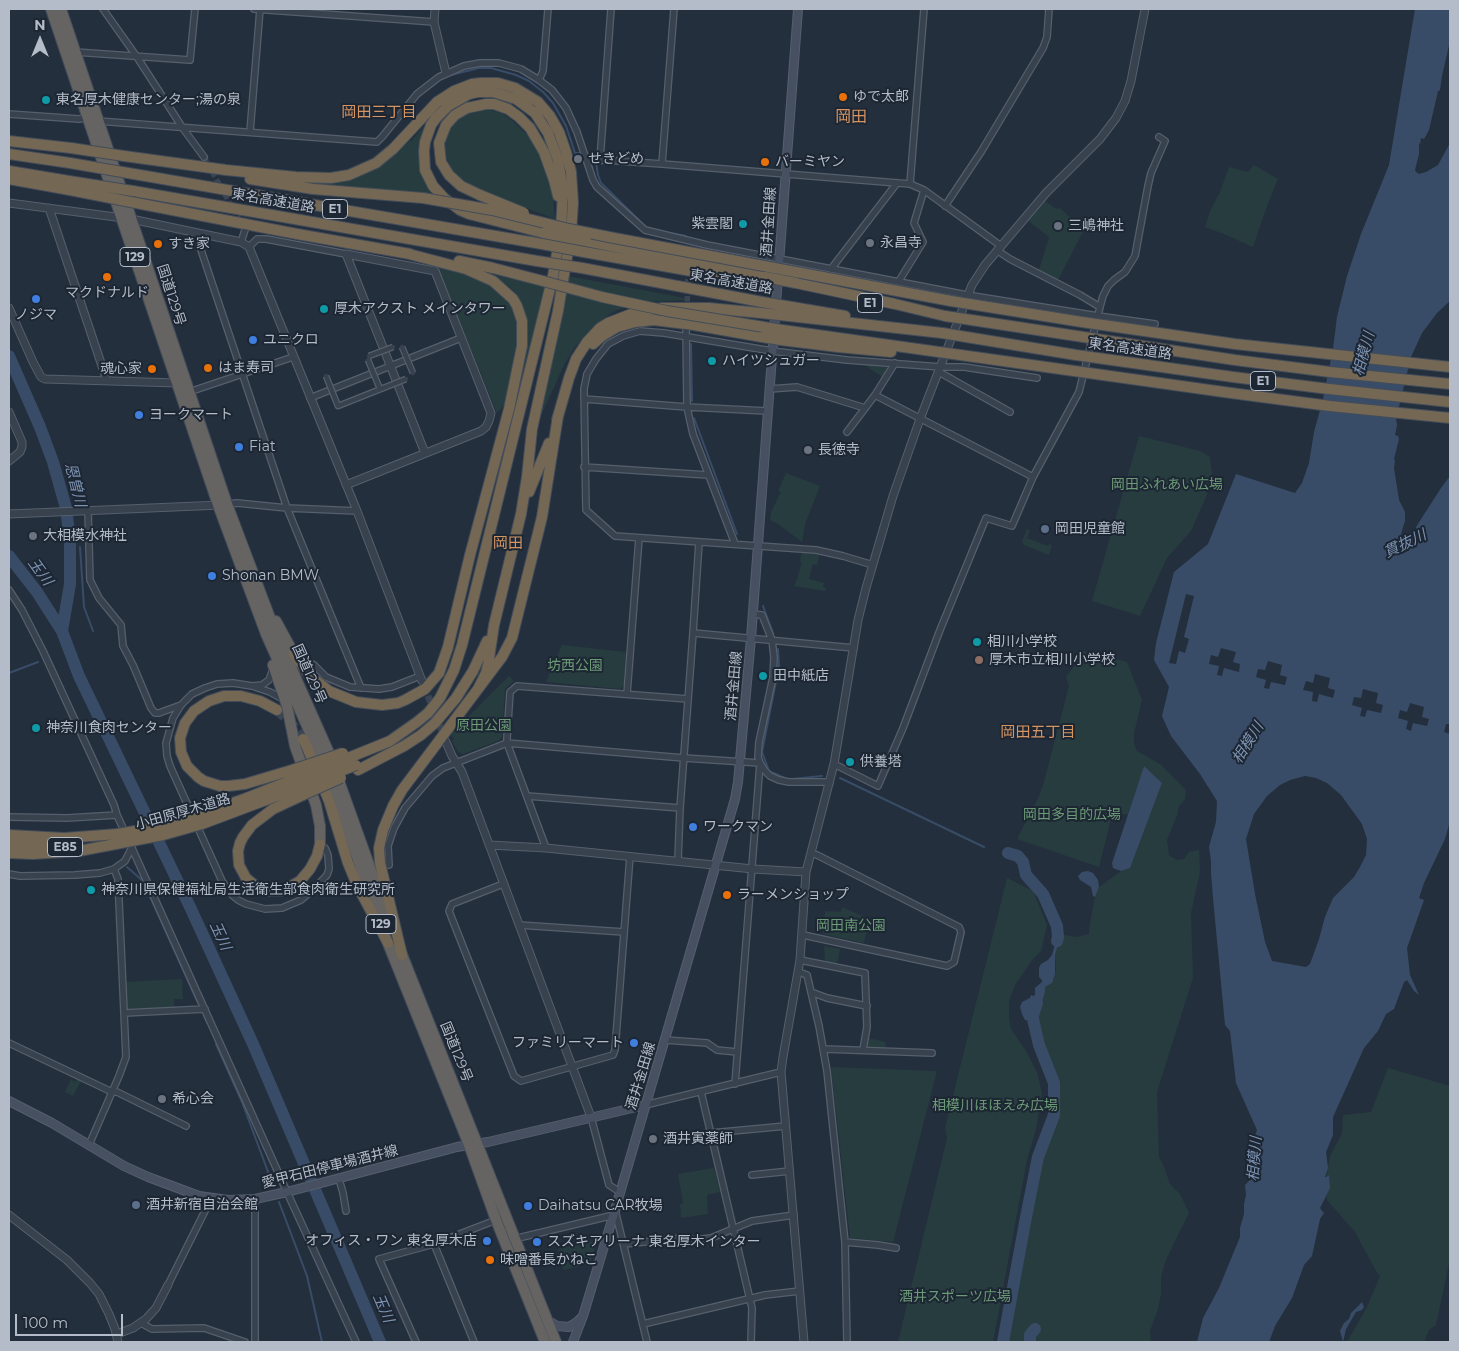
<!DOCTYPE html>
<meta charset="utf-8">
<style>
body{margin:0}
#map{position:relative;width:1459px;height:1351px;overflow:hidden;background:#242f3e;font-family:Montserrat,sans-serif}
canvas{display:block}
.frame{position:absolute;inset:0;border:10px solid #b4bcc9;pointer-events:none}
.north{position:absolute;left:15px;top:15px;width:50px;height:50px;-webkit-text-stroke:4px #1d2633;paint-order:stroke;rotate:0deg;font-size:14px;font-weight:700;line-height:20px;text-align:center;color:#b4bcc9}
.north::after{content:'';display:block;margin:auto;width:18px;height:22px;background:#b4bcc9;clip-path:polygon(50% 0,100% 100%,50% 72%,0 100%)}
.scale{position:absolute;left:15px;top:1314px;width:108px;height:22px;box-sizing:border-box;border:2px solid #b4bcc9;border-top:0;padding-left:6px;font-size:15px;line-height:18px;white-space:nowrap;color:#b4bcc9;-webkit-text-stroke:4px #1d2633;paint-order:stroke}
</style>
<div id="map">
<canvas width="1459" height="1351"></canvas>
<div class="frame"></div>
<div class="north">N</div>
<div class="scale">100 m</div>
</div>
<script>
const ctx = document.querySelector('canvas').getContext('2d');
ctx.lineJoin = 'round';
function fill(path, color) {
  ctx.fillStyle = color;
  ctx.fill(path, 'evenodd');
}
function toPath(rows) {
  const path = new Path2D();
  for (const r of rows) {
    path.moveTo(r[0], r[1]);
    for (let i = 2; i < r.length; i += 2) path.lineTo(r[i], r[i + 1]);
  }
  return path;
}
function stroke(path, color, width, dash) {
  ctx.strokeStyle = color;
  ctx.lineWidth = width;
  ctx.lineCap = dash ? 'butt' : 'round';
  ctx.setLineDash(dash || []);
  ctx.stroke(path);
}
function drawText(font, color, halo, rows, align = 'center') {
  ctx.font = font + ' Montserrat,"Noto Sans JP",sans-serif';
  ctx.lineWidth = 4;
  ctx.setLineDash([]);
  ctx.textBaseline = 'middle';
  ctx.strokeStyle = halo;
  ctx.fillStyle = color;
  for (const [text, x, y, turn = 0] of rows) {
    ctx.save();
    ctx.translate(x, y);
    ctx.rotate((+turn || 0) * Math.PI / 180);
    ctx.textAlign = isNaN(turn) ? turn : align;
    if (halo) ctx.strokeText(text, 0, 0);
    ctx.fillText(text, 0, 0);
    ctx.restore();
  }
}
fill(toPath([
 [487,109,503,114,513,121,527,135,536,148,542,159,552,187,555,219,483,192,462,180,451,168,447,158,445,146,448,133,453,125,460,118,468,113,476,110],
 [430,119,421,138,419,157,425,183,435,196,317,184,333,182,412,140],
 [1254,165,1278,179,1267,206,1253,247,1224,234,1205,227,1210,211,1220,192,1229,167,1248,172],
 [1044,200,1056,209,1060,208,1084,230,1058,280,1039,270,1049,237,1027,220],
 [437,266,455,270,477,277,497,290,510,301,518,316,519,335,506,402,497,413],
 [491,274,546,287,521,385,513,409,525,316,522,305,518,296,510,287],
 [568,276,685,298,685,300,646,302,627,307,615,311,596,324,574,348,564,365,540,418,538,417],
 [866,365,886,367,888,370,883,377,870,369],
 [1139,436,1200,451,1210,457,1213,481,1191,531,1167,558,1140,616,1092,601],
 [786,473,820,486,805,524,802,542,778,524,770,520,771,512,781,492,778,491],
 [1027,529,1030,530,1027,538,1048,546,1050,544,1052,545,1049,555,1024,545,1022,541],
 [802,551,820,553,817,565,813,564,809,579,824,583,823,587,826,588,825,591,794,586,796,582,802,562,800,561],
 [562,645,626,652,624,685,620,689,546,682],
 [1079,650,1127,662,1142,700,1134,733,1134,743,1137,751,1160,764,1186,790,1185,799,1179,806,1177,815,1167,840,1169,855,1177,860,1184,859,1189,852,1199,850,1200,872,1191,913,1193,978,1157,1092,1159,1157,1163,1164,1170,1184,1180,1194,1189,1213,1166,1260,1161,1277,1161,1294,1158,1309,1150,1331,1151,1342,1032,1342,1032,1337,1035,1329,1032,1326,1028,1342,1005,1342,1038,1164,1042,1148,1048,1135,1052,1121,1050,1088,1048,1078,1037,1050,1043,1044,1042,1033,1035,1017,1040,1009,1045,992,1045,987,1051,983,1054,978,1056,970,1055,955,1059,942,1059,934,1077,937,1089,934,1090,923,1095,897,1099,887,1121,871,1130,868,1162,783,1144,766,1128,814,1112,815,1099,867,1017,839,1040,794,1045,778,1069,686,1066,677,1075,665],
 [509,676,514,681,505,689,502,737,498,741,463,754,458,752,452,741,454,739,451,734],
 [1007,878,1033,891,1047,925,1041,951,1033,959,1015,985,1009,1001,1009,1019,1011,1029,1026,1051,1037,1072,1042,1093,1036,1129,1027,1160,993,1342,898,1342,947,1138,945,1128],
 [842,907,869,919,864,943,823,934,825,911,841,912],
 [824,946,840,949,837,964,825,961],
 [182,979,183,999,174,999,174,1007,129,1009,126,1007,125,982],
 [868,1038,886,1042,885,1048,869,1047,867,1045],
 [831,1067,937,1071,893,1242,850,1238],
 [1388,1068,1450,1086,1450,1259,1436,1325,1429,1330,1424,1342,1347,1342,1367,1307,1380,1276,1376,1271,1355,1232,1327,1200,1324,1183,1327,1173,1330,1156,1342,1133,1343,1115,1371,1112],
 [78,1078,82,1079,73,1096,65,1092,71,1079,75,1082],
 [714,1168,720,1192,707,1195,708,1214,681,1218,680,1204,683,1203,678,1174],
 [597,1240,590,1264,563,1270,558,1249]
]), '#263c3f');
fill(toPath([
 [1415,9,1450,9,1450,41,1442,76,1440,90,1438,91,1429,130,1424,139,1421,138,1420,145,1419,142,1419,154,1415,170,1416,172,1419,174,1426,172,1438,165,1450,143,1450,301,1437,313,1422,333,1411,357,1396,419,1397,425,1395,435,1398,436,1399,439,1394,459,1395,461,1394,468,1399,500,1405,512,1405,521,1401,534,1403,536,1409,538,1414,536,1416,533,1416,527,1441,488,1450,476,1450,724,1446,724,1444,732,1450,734,1450,821,1445,839,1424,883,1419,898,1424,900,1407,948,1410,975,1419,995,1414,991,1407,980,1404,982,1394,1009,1386,1014,1378,1031,1364,1048,1333,1117,1333,1135,1326,1152,1328,1168,1325,1177,1327,1177,1329,1175,1330,1188,1320,1208,1322,1211,1324,1213,1320,1219,1312,1256,1304,1265,1292,1298,1275,1326,1269,1342,1197,1342,1203,1318,1219,1288,1240,1237,1240,1228,1244,1214,1244,1204,1246,1195,1245,1185,1249,1181,1250,1177,1249,1175,1246,1177,1245,1174,1248,1156,1257,1130,1236,1083,1230,1031,1225,1025,1213,898,1211,873,1211,861,1209,847,1216,822,1217,801,1200,774,1171,736,1162,716,1169,687,1154,660,1156,643,1174,572,1208,544,1236,474,1295,493,1302,483,1309,463,1314,432,1323,399,1333,349,1337,317,1347,276,1361,234,1389,165],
 [1186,594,1194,596,1184,637,1189,639,1185,653,1179,651,1176,664,1169,663],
 [1221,648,1236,652,1233,662,1240,664,1239,672,1224,668,1222,676,1217,675,1219,666,1209,664,1211,655,1218,657],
 [1268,661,1282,665,1280,675,1287,677,1285,685,1271,682,1269,689,1264,688,1266,680,1256,677,1258,669,1265,670],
 [1315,674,1330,678,1328,688,1335,690,1333,698,1319,694,1317,702,1312,701,1313,692,1303,690,1306,681,1313,683],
 [1363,689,1378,693,1376,703,1383,705,1381,713,1367,710,1365,717,1360,716,1362,708,1352,705,1354,697,1361,698],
 [1410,703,1424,707,1422,717,1429,719,1427,726,1413,723,1411,731,1406,729,1408,721,1398,718,1400,710,1407,712],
 [1305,776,1316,778,1327,783,1341,795,1362,824,1367,839,1366,855,1360,867,1354,877,1333,898,1325,917,1319,939,1310,964,1306,967,1272,961,1265,942,1255,894,1246,839,1254,814,1267,796,1280,785,1290,780],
 [1144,766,1162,783,1130,868,1121,871,1113,868,1112,863],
 [1088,871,1093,873,1098,880,1099,887,1095,897,1093,896,1091,887,1080,880,1078,876,1082,872],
 [1055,926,1057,926,1059,931,1059,942,1055,955,1055,974,1052,983,1045,987,1045,992,1040,1009,1033,1019,1029,1021,1025,1020,1022,1014,1020,1007,1022,1002,1030,998,1031,995,1033,996,1035,995,1035,988,1042,982,1042,980,1039,977,1039,968,1041,964,1048,960,1052,955,1057,937,1055,933],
 [1362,1302,1364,1307,1362,1310,1356,1312,1346,1329,1343,1342,1340,1331,1344,1323,1349,1319,1351,1313]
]), '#394c67');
stroke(toPath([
 [451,75,479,68,491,68,516,75,529,81,543,92,553,103,566,126,575,153,579,153],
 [588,155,594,155,595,158],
 [596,163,598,175,601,183,647,228],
 [659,231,686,236],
 [691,344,692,401],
 [694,418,737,534],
 [80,547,84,607,93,631],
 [763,606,773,633],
 [778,649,779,666,762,752,769,771,787,779],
 [9,673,38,662],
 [840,778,984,847],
 [792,779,822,776],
 [127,867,143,881,198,1003],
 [204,1016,208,1024],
 [216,1044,242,1102,273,1185],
 [279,1202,307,1276,322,1342]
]), '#394c67', 2);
stroke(toPath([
 [9,356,40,427,53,462,66,508,70,541,70,584,62,631],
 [9,556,37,592,62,631,79,676,191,909,253,1044,380,1342],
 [1008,853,1018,856,1023,862,1026,875,1043,894,1057,926,1058,937,1057,941],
 [1003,1342,1026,1217,1038,1157,1054,1115,1054,1083,1039,1045,1033,1019,1033,1015,1037,1003],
 [1030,1342,1030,1335,1035,1329]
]), '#394c67', 12);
stroke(toPath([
 [204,157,241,223],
 [687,310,688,269]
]), '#3a4453', 5.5, [5.5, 3]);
stroke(toPath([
 [424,686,444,736]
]), '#3a4453', 7, [7, 3.5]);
stroke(toPath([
 [277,710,292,724,303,739]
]), '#3a4453', 10, [10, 5]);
const minor = toPath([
 [103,9,137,57,182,127,204,157],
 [254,9,434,22],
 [75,52,190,60,195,9],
 [539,80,543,71,548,9],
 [9,114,79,119,88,118],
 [98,121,377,142,382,137,417,94,439,77,464,66,480,63,499,63,521,69,539,80,552,90,566,108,577,132,593,180,597,187,645,230,707,245,967,295,1098,316,1155,324],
 [250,132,260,9],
 [600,160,611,9],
 [587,161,605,160,662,164,910,184,924,190,1001,246],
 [662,164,674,9],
 [910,184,924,9],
 [945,206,981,152,1043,48,1047,37,1049,9],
 [195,232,287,508,361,688],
 [241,242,245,230],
 [249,247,257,239,266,239,346,254],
 [831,269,897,183],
 [899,281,923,242,914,223,924,190],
 [1100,307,1103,296,1108,286,1114,280,1125,272,1135,256,1148,186,1151,173,1165,141,1159,137],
 [686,329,687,407,690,421,693,434,735,544],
 [939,372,1010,412],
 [769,389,797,387,865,408],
 [189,392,293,357],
 [875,395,1033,477],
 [310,398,461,338],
 [584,399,687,407,767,411],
 [847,432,875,395,895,363],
 [584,467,708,475],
 [227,504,237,503,287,508,357,511],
 [88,511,90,580,99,598,121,625,123,646,133,665,151,708,155,713,159,713,181,705],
 [873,565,843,556,816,550,615,536,586,510,584,389,587,374,596,359,608,344,623,336,640,331,664,333,772,351,847,360,941,367,964,367,1037,378],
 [9,590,22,610,43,651,114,805,117,815,287,1192,356,1342],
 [752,614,762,615,772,640,774,657,773,677,759,742,758,757,760,763,765,771,770,776,779,780,789,782,830,782],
 [693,633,854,648],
 [300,657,314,665,326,677,350,687,379,689,392,687,420,676],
 [273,669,269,680,262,685,252,686,233,683,217,684,205,688,192,694,181,705,173,718,166,743,167,756,170,766,222,881,232,895,238,900,246,904,265,909,282,908,301,900,314,889,327,875,329,869,328,855,325,848,320,844],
 [255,687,270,692,283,699],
 [627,694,639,538],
 [834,764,878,786,903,728,940,630,986,518,1012,526,1033,477,1079,392,1100,307,1080,295,1010,259,998,251],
 [527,796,680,808],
 [9,817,67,818,117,815],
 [546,848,507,743,507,738,510,692,517,686,688,699],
 [678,861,680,808,693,633,699,542],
 [389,865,388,846,394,828,405,808,432,776,443,768,507,743,684,758,760,763,735,1084],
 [9,874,20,876,75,875,100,873,114,869,125,861,132,847],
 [503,884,452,904,449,911,514,1076,521,1081,613,1055,615,1050,630,856],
 [519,925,624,932],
 [803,935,947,966,954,962,961,932,959,927,817,855,811,853],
 [800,960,865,973,867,1027,863,1050],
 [799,972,807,975,819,1026,827,1071,845,1242,847,1342],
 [811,992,827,998,867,1006],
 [124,1013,205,1009],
 [665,1040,707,1043,717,1050,737,1052],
 [9,1043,112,1092,117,1092,186,1126],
 [824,1049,932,1053],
 [701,1092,752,1308,751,1342],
 [645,1105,781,1072],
 [591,1117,609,1185,620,1192],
 [711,1133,786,1126],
 [89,1145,119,1076,126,1057,118,879,114,869],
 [752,1175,790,1171],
 [339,1179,343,1193,346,1211],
 [255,1199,255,1342],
 [615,1210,647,1342],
 [514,1239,614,1215],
 [845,1242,878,1245,896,1248],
 [434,1244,474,1342],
 [624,1244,682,1238,695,1240,711,1238,752,1221,794,1215],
 [168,1285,211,1199],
 [141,1323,152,1329,204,1328,245,1342],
 [643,1324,765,1295,800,1291],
 [416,1342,379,1259,434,1244,496,1220]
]);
const tertiary = toPath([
 [435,9,434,22,446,73],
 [9,203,131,219,241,242,249,247,357,511,422,681],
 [49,208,107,381],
 [346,254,425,453],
 [9,308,33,362,41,377,45,379,177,383],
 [9,412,22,442,22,447,20,452,9,461],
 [346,485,481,431,486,427,489,421,491,413,435,271,346,254],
 [9,514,221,505],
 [446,742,452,756,462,772,591,1117],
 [489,845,546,848,753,869,806,872],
 [9,1215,67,1260,90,1283,99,1294,109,1314,115,1329,118,1342],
 [117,1334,133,1328,146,1319,156,1308,168,1285],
 [804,1342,781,1072,783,1057,800,960,806,872,834,764,858,620,866,588,893,496,920,419,972,285,985,265,1046,193,1100,139,1116,118,1125,101,1131,81,1145,9]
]);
const secondary = toPath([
 [9,1101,52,1123,124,1166,148,1177,199,1196,228,1200,255,1199,287,1192,457,1147,488,1142,645,1105],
 [547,1320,557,1326,569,1327,577,1322,582,1317],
 [573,1342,583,1316,615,1210,735,799,738,782,751,638,798,9]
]);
const trunk = toPath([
 [51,9,218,505,266,634,311,735,336,796,379,920],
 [61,9,227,504,275,631,329,753,392,929],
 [276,621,294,654],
 [273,665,287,706,295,746,316,805,320,826,320,844],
 [385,936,469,1145,496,1220,545,1342],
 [399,947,556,1342]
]);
const motorway = toPath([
 [9,141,71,148],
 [9,154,70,163],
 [124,156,226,170,296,177,331,178,349,175,376,163,393,149,437,102,454,91,472,84,481,83,498,83,515,88,538,102,550,116,559,132,566,152,571,172,573,203,571,233,558,311,532,429,527,477,521,514,494,625,488,665,486,673,478,689],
 [9,171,69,181],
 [128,173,542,244],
 [9,179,70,190],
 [250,179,313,189,423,198],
 [133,191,537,261],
 [480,195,461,186,449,175,441,162,439,143,446,125,455,115,467,108,486,104,494,104,508,109,519,117,530,128,544,152,554,180,558,196],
 [136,203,297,234,410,254],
 [586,241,765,277],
 [584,252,765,284],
 [459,261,493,268,543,281],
 [582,268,762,302],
 [796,283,895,304,945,316],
 [792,307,845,316],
 [789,316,942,333],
 [782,330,939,352],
 [781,340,838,347,891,352],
 [593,344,602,336,617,327,635,322,654,320,694,325,762,337],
 [557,420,569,378,576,359,587,342,600,328,608,323,634,313,662,308,709,308,761,313],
 [529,492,549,443],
 [294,654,309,675,329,691,356,702,382,705,398,703,405,700,425,689,439,673,448,647,470,555,509,409,522,346,522,321,517,306,513,299,493,281,466,269,405,253],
 [277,710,260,701,241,696,224,696,209,701,194,711,185,723,180,738,181,752,187,766,198,777,204,781,220,786,228,786,245,784,292,770],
 [303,739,307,747,329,801,348,863,358,887,388,943],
 [353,756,390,741,417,722,428,713,440,698,454,670,462,645,553,276,561,230,563,190,558,160,548,133,535,113,516,99,493,92,478,92,469,94,448,106,436,118,431,125,425,142,424,151,425,170,433,186,444,198,460,210,469,214,544,233],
 [358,770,404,746,421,735,435,723,456,698,473,671,487,641],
 [303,795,273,809,252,825,243,837,240,843,238,851,239,865,246,878,257,887,270,891,282,891,300,881,310,869,317,856,320,844],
 [199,815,244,799,295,779],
 [202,824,298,788],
 [9,835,64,838,118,834],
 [9,843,58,847],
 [9,853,33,854,64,852,79,851,121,843],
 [402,955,380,863,379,848,383,830,393,806,402,790,502,657,512,638,542,517,558,416]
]);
stroke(minor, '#565f6c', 8);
stroke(tertiary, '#565f6c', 9);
stroke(secondary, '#565f6c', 10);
stroke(trunk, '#434c59', 12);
stroke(motorway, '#434c59', 12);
stroke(minor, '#38414e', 5.5);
stroke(tertiary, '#38414e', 7);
stroke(secondary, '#465061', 8);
stroke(trunk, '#656462', 10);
stroke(motorway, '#746855', 10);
const pedestrianBridge = toPath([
 [402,347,413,373],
 [369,356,393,347],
 [368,360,380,389],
 [326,376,338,406,406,379]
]);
const motorwayBridge = toPath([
 [71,148,124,156],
 [70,163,128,173],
 [69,181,133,191],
 [70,190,136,203],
 [480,195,524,213],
 [423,198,492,210,569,229,614,238,951,301,1082,322,1235,344,1450,367],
 [544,233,586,241],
 [542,244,584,252],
 [537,261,582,268],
 [765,277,796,283],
 [543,281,602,297,667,311,782,330],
 [762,302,792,307],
 [761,313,789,316],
 [945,316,1235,360,1330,372,1450,384],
 [942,333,1076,355,1233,377,1329,389,1450,402],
 [762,337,781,340],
 [939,352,1231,393,1330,406,1450,418],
 [292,770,343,753],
 [295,779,353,756],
 [298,788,356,765],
 [303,795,341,778],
 [118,834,158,827,199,815],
 [121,843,163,835,202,824]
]);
stroke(pedestrianBridge, '#565f6c', 7, []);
stroke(motorwayBridge, '#434c59', 12, []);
stroke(pedestrianBridge, '#38414e', 4.5);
stroke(motorwayBridge, '#746855', 10);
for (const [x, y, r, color] of [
 [843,97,5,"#e8710a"],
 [46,100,5,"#0f9aa8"],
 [578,159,5,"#6b7280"],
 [765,162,5,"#e8710a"],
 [743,224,5,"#0f9aa8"],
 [1058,226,5,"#6b7280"],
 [870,243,5,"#6b7280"],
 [158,244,5,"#e8710a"],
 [107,277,5,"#e8710a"],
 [36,299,5,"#3f7fe0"],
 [324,309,5,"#0f9aa8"],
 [253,340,5,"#3f7fe0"],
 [712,361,5,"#0f9aa8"],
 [208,368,5,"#e8710a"],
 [152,369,5,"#e8710a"],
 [139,415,5,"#3f7fe0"],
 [239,447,5,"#3f7fe0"],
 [808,450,5,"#6b7280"],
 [1045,529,5,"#5c6f8a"],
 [33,536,5,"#6b7280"],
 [212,576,5,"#3f7fe0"],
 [977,642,5,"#0f9aa8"],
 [979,660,5,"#8d6e63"],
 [763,676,5,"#0f9aa8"],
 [36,728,5,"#0f9aa8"],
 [850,762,5,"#0f9aa8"],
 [693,827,5,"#3f7fe0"],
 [91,890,5,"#0f9aa8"],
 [727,895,5,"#e8710a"],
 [634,1043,5,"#3f7fe0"],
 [162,1099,5,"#6b7280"],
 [653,1139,5,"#6b7280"],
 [136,1205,5,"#5c6f8a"],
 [528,1206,5,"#3f7fe0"],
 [487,1241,5,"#3f7fe0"],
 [537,1242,5,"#3f7fe0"],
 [490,1260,5,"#e8710a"]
]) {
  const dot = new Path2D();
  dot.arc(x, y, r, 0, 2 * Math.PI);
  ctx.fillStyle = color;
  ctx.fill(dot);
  stroke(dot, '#1d2633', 2);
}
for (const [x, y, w] of [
 [335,209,25],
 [135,257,30],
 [870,303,25],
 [1263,381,25],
 [65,847,35],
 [381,924,30]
]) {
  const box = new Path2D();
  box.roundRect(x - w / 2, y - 9.5, w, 19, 4);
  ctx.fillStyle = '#1d2633';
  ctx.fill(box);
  stroke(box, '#b4bcc9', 1);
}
drawText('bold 12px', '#b4bcc9', null, [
 ["E1",335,209],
 ["129",135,257],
 ["E1",870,303],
 ["E1",1263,381],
 ["E85",65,847],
 ["129",381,924]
]);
drawText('14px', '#b4bcc9', '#1d2633', [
 ["ゆで太郎",853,97],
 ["東名厚木健康センター;湯の泉",56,100],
 ["せきどめ",588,159],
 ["バーミヤン",775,162],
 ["紫雲閣",733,224,"right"],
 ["三嶋神社",1068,226],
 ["永昌寺",880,243],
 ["すき家",168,244],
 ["マクドナルド",107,293,"center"],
 ["厚木アクスト メインタワー",334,309],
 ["ノジマ",36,315,"center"],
 ["ユニクロ",263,340],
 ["ハイツシュガー",722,361],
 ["はま寿司",218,368],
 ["魂心家",142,369,"right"],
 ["ヨークマート",149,415],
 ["Fiat",249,447],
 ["長徳寺",818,450],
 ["岡田児童館",1055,529],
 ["大相模水神社",43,536],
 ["Shonan BMW",222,576],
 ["相川小学校",987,642],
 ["厚木市立相川小学校",989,660],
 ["田中紙店",773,676],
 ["神奈川食肉センター",46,728],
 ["供養塔",860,762],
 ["ワークマン",703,827],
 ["神奈川県保健福祉局生活衛生部食肉衛生研究所",101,890],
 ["ラーメンショップ",737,895],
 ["ファミリーマート",624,1043,"right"],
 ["希心会",172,1099],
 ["酒井寅薬師",663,1139],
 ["酒井新宿自治会館",146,1205],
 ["Daihatsu CAR牧場",538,1206],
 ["オフィス・ワン 東名厚木店",477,1241,"right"],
 ["スズキアリーナ 東名厚木インター",547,1242],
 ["味噌番長かねこ",500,1260]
], 'left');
drawText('14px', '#b4bcc9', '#1d2633', [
 ["東名高速道路",273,201,10],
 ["酒井金田線",769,222,-86],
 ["東名高速道路",731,282,10],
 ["国道129号",171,295,72],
 ["東名高速道路",1130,349,8],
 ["国道129号",309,674,66],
 ["酒井金田線",734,686,-85],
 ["小田原厚木道路",183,812,-16],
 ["国道129号",456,1052,68],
 ["酒井金田線",641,1076,-73],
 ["愛甲石田停車場酒井線",330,1167,-14]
]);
drawText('14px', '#6b9a76', '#1d2633', [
 ["岡田ふれあい広場",1167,485],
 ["坊西公園",575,666],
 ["原田公園",484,726],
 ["岡田多目的広場",1072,815],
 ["岡田南公園",851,926],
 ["相模川ほほえみ広場",995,1106],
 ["酒井スポーツ広場",955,1297]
]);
drawText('15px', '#d59563', '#1d2633', [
 ["岡田三丁目",379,113],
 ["岡田",508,544],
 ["岡田五丁目",1038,733]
]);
drawText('italic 15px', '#7c92b1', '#1d2633', [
 ["相模川",1364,354,-75],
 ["恩曽川",75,485,76],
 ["貫抜川",1405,544,-26],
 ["玉川",40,572,54],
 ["相模川",1248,743,-58],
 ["玉川",220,936,65],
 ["相模川",1255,1159,-86],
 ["玉川",383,1308,67]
]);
drawText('16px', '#d59563', '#1d2633', [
 ["岡田",851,117]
]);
</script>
